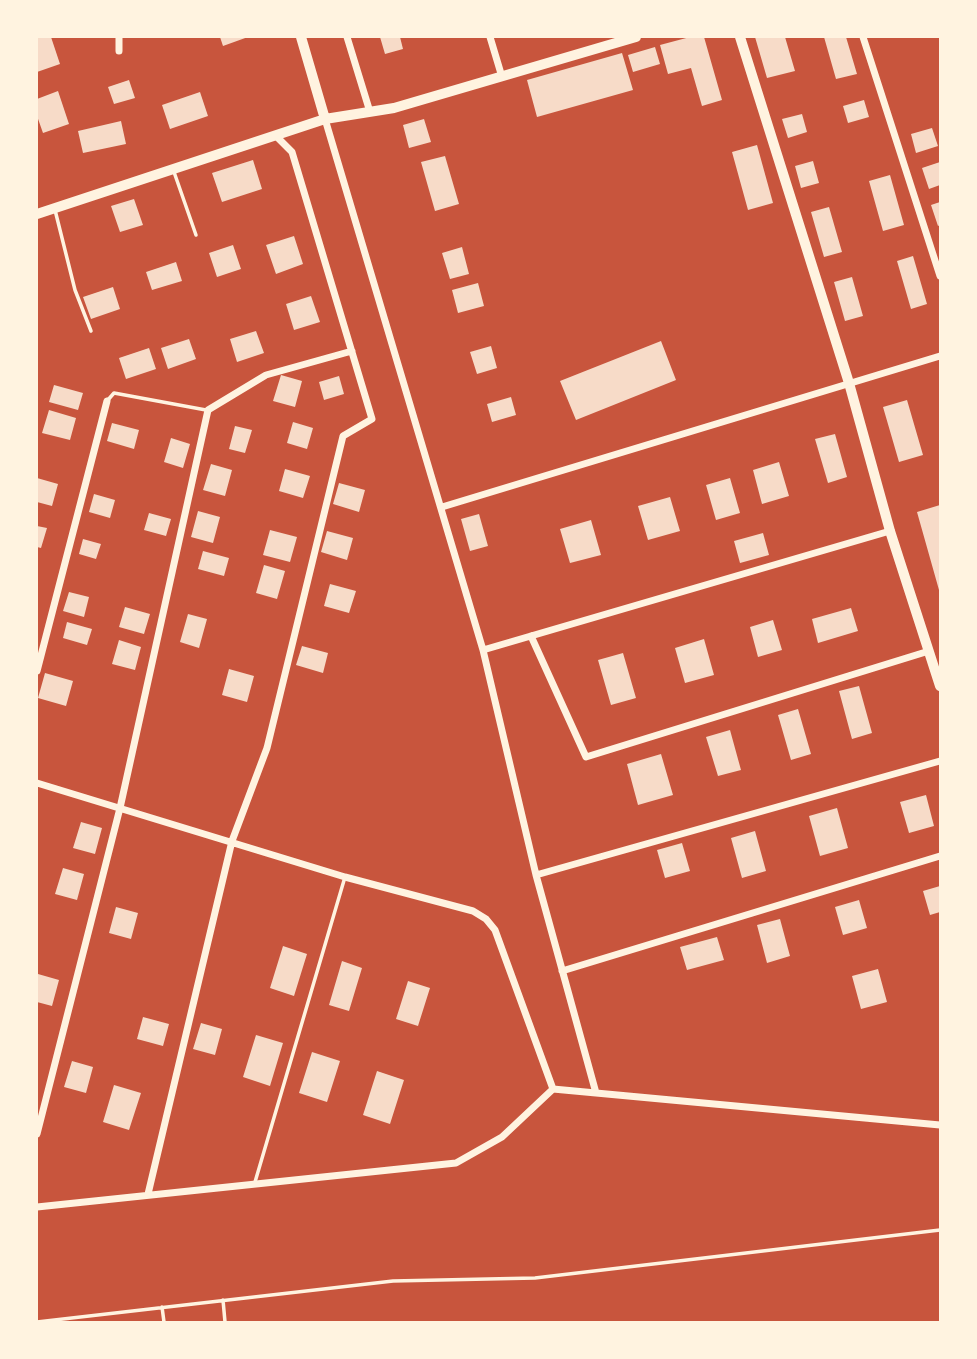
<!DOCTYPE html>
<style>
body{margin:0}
#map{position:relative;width:977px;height:1359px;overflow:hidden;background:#c8553d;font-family:"Golos Text",sans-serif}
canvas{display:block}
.frame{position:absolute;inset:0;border:38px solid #fff3e0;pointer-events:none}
</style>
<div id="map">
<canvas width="977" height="1359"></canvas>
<div class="frame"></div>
</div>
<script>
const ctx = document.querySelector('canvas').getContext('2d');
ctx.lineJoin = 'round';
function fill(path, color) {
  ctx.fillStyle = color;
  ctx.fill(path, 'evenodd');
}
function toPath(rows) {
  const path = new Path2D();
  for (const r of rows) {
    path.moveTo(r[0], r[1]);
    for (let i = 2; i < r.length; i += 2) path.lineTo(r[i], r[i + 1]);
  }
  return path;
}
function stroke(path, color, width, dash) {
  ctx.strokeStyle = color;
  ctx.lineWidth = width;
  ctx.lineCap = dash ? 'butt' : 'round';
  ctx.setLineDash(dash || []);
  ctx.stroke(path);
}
fill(toPath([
 [37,37,51,37,60,64,37,72],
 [220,37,248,37,223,46],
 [380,37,400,37,403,49,385,54],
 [690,37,704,37,722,100,702,106,691,68,668,74,660,45],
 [755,37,785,37,795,71,767,78],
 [824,37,846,37,857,74,836,79],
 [655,47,660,64,633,72,628,55],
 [622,53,633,90,537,117,527,80],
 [129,80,135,98,114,104,108,87],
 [58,91,69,124,43,133,37,116,37,99],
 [200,92,208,116,170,129,162,105],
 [864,100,869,117,848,123,843,106],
 [802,114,807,132,788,138,782,119],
 [424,119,431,142,409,148,403,125],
 [121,121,126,144,83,153,78,131],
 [932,128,938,146,916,153,911,134],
 [757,145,773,203,748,210,732,152],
 [445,156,459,204,435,211,421,162],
 [253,160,262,189,222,202,212,173],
 [813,161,819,183,801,188,795,166],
 [940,162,940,185,929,189,922,168],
 [890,175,904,225,883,231,869,181],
 [134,199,143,225,120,232,111,206],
 [940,202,940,225,938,226,931,205],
 [829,207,842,252,824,257,811,212],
 [294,236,303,264,276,274,266,245],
 [233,245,241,269,217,277,209,253],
 [462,247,469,274,450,279,442,253],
 [913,256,927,304,911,309,897,261],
 [176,262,182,281,152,290,146,272],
 [852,277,863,316,845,321,834,282],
 [478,283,484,306,458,313,452,290],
 [113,287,120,309,91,319,83,297],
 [311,296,320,322,294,330,286,304],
 [256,331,264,353,237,362,230,339],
 [189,339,196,359,168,369,161,348],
 [661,341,676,380,576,420,560,381],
 [491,346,497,368,477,374,470,352],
 [149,348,156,369,126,379,119,358],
 [281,375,302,381,295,407,273,401],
 [339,376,344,394,324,400,319,382],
 [54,385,83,393,78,410,49,402],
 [511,397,516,415,492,422,487,404],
 [907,400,923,455,899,462,883,407],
 [49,410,76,418,70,440,42,433],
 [293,422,313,428,307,449,287,443],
 [112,423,139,430,134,449,107,441],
 [235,426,252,430,245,453,229,449],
 [835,434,847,477,828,483,815,439],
 [171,438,190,444,183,468,164,462],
 [779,462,789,496,762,504,753,470],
 [211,464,232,470,225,496,203,490],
 [285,469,310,476,303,498,279,491],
 [37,478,58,484,52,506,37,502],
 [730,478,740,513,716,520,706,485],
 [339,483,365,490,359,512,333,504],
 [94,494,115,500,110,518,89,512],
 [670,497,680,531,648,540,638,506],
 [940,505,940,590,939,590,917,512],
 [198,511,220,517,213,543,191,537],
 [149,513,171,519,166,536,144,530],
 [479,514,488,546,470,551,461,519],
 [591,520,601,555,570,563,560,529],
 [37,526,47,528,41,548,37,547],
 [270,530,297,537,290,562,263,555],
 [327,531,353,538,347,560,321,552],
 [763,533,769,555,740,563,734,541],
 [83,539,101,544,96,559,79,554],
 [203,551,229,558,224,576,198,569],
 [264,565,285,571,277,599,256,593],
 [330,584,356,591,349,613,324,606],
 [69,592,89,597,84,617,63,611],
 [125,607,150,614,144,634,119,627],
 [851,608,858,631,818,643,812,619],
 [188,614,207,619,199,648,180,642],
 [773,620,782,650,758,657,750,627],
 [67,622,92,629,87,645,63,638],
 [704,639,714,675,685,683,675,648],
 [119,640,141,647,135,670,112,664],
 [302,646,328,653,323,673,296,665],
 [623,653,636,698,611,705,598,660],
 [229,669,254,676,247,702,222,695],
 [45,673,73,681,66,706,38,698],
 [859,686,872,733,852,739,839,691],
 [798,709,811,754,791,760,778,715],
 [730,730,741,770,718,776,706,737],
 [661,754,673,795,638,805,627,764],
 [926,795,934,826,909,833,900,802],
 [837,808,848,848,820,856,809,816],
 [81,822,102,828,95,854,73,848],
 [755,831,766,871,742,878,731,838],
 [682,843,690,871,665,878,657,850],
 [63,868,84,874,77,900,55,894],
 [940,886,940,912,930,915,923,891],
 [859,900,867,928,843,935,835,907],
 [116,907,138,913,131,939,109,933],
 [780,919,790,956,767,963,757,925],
 [717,937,724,960,687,970,680,947],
 [283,946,307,954,294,996,270,988],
 [342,961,362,968,349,1011,329,1005],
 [878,969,887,1002,861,1009,852,976],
 [38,974,59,980,52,1006,37,1002],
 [408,981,430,988,418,1026,396,1019],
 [143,1017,169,1024,163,1046,137,1039],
 [201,1023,222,1029,215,1055,193,1049],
 [256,1035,283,1043,270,1086,243,1077],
 [312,1052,340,1061,327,1102,299,1093],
 [72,1061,93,1067,86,1093,64,1087],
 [377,1071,404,1080,390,1124,363,1115],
 [114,1085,141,1093,129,1130,103,1122]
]), '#f7dbc8');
stroke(toPath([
 [174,172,196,235],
 [55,210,75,290,91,331],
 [107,401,114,393,206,410],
 [255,1182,345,877],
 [223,1300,225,1322],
 [162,1307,164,1322],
 [37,1322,393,1281,535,1278,940,1230]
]), '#fff3e0', 3.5);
stroke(toPath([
 [119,37,119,51],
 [347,37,370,112],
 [490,37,502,77],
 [863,37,940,276],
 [325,119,483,650,536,875,596,1093],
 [442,507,940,356],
 [531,636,586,757,929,651],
 [483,650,890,531],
 [37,671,107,401],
 [37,783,345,877,473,911,486,919,495,930,553,1089,940,1125],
 [536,875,940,761],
 [562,971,940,856],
 [37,1134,120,808,208,410,266,375,352,351],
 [148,1194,232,841,267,748,343,436,372,419,292,152,277,137],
 [37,1207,456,1163,502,1137,553,1089]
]), '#fff3e0', 7);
stroke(toPath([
 [301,37,325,119],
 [740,37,849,383,890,531,940,686],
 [37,214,325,119,394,108,636,37]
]), '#fff3e0', 10);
</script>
